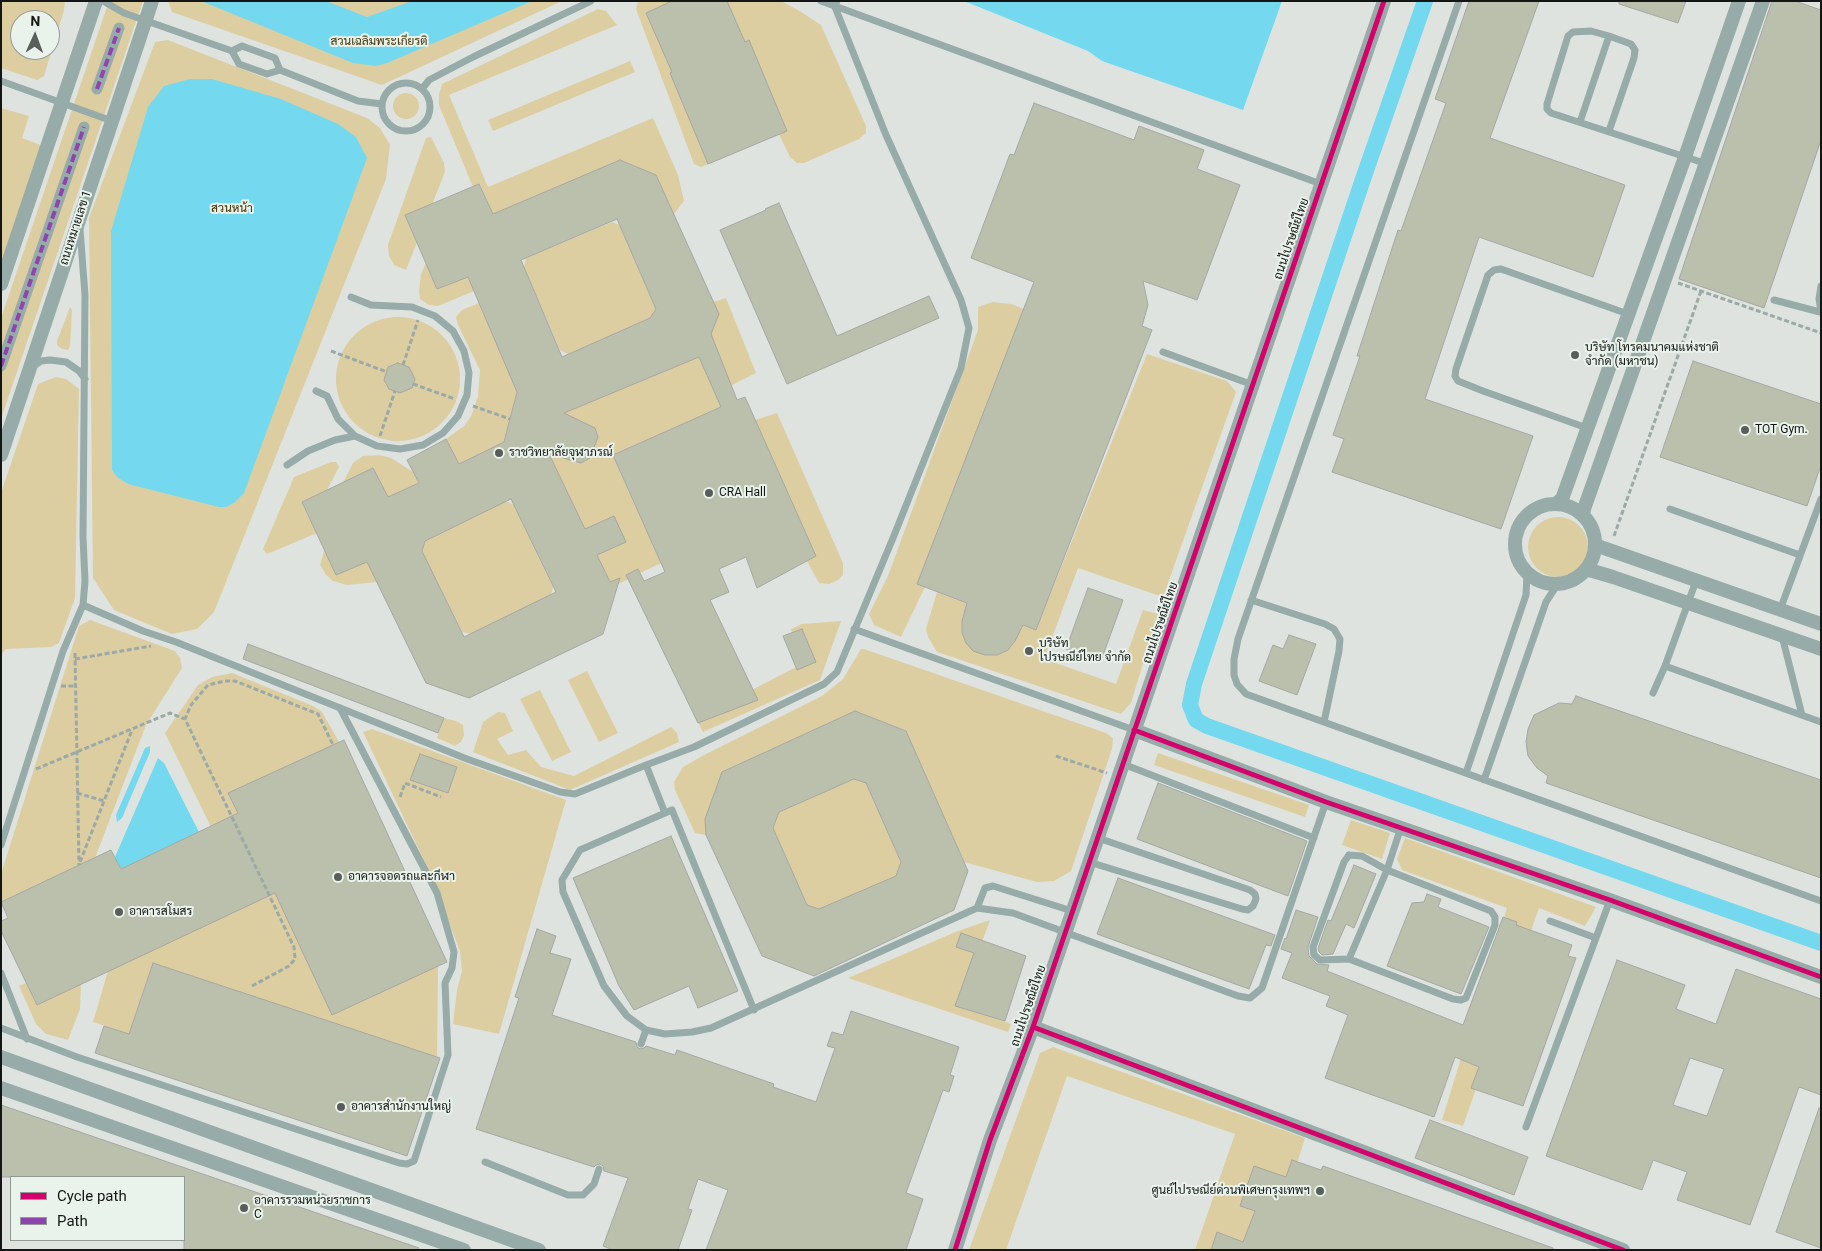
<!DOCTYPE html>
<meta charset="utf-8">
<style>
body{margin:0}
#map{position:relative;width:1822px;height:1251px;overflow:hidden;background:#dee3df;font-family:Roboto,sans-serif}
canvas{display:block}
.frame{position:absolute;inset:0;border:2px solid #131614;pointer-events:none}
.legend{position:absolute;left:10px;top:1176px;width:175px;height:65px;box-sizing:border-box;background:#e9f2eb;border:1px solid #939a95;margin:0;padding:6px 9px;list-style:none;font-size:15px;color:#131614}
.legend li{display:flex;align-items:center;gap:10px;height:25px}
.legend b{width:25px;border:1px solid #939a95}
.north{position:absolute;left:10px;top:10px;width:50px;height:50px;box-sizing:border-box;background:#e9f2eb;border:1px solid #939a95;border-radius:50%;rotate:2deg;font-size:14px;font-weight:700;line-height:20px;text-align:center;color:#131614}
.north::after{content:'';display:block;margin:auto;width:18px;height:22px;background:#5a5e5b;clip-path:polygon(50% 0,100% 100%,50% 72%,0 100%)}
</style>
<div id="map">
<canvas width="1822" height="1251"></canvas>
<div class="frame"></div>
<ul class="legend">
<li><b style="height:6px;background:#d6006c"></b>Cycle path</li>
<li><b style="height:6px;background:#8e44ad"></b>Path</li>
</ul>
<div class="north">N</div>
</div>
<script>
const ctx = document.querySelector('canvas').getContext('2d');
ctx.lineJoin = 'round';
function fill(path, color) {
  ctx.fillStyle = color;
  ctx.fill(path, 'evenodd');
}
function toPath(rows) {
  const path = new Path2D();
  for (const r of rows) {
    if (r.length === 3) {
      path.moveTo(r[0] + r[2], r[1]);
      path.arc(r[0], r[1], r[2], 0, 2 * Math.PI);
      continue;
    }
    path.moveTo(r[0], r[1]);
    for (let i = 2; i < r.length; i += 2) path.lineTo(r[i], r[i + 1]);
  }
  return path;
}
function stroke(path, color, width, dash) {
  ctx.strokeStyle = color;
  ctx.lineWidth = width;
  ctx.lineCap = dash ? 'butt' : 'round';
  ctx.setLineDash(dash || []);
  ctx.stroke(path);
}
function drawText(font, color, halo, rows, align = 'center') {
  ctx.font = font + ' Roboto,Sarabun,sans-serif';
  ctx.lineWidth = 4;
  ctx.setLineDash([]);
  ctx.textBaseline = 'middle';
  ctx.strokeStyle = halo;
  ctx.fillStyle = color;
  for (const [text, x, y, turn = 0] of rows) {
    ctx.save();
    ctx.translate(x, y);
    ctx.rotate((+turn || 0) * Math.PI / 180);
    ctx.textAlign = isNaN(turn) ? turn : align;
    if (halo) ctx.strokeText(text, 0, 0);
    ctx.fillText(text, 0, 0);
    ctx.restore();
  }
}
fill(toPath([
 [1,1,65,1,64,10,44,76,37,80,1,68],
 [20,20,50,20,50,50,20,50],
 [109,1,143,1,1,419,1,318],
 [168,1,562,1,382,85,172,12],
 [638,1,781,1,798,10,821,25,866,126,866,133,859,139,804,163,797,163,790,157,779,134,701,167,694,164,636,9],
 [598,9,606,11,617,25,449,95,488,187,653,118,678,175,684,201,674,214,656,175,620,160,493,214,480,184,473,187,439,105,439,94,442,84],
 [168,40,367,118,380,128,390,145,386,179,214,612,197,629,172,634,114,610,93,578,89,218,155,42],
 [630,61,635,72,493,131,488,120],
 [406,106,13],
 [1,108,29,116,22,138,43,146,1,269],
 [431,137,444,163,445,172,406,270,394,265,389,256,388,245,426,138],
 [612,222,620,225,656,309,650,318,568,354,560,350,524,267,526,258],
 [426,263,437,289,468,277,474,291,438,306,429,305,420,299,419,291,421,274],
 [726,298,756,373,732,385,737,400,613,455,661,563,612,587,549,454,564,413,703,355,713,302],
 [992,302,1011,304,1024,309,925,587,901,637,874,625,869,614,888,576,978,330,978,307],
 [479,303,517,392,504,442,459,464,446,439,464,426,471,416,478,397,480,370,458,325,456,317,462,310],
 [70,307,72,310,70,346,68,350,62,349,57,345,57,341],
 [398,379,62],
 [1147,354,1227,381,1236,392,1163,597,1078,568,1044,659,1116,684,1143,610,1158,614,1131,703,1121,714,937,652,928,637,926,629,937,592,1036,630],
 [56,377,66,379,79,389,75,598,59,643,51,647,6,649,1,655,1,493,38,384],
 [777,413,843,563,843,575,838,580,829,584,819,583,807,561,816,556,755,420],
 [379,455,391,458,413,472,419,483,388,497,367,562,377,582,347,585,333,581,326,575,320,565,343,483,353,463,363,456],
 [331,462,336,462,339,467,327,490,302,502,317,533,267,554,263,549,294,477],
 [506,501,514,505,553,587,551,595,471,634,462,632,422,551,425,541],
 [1558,547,30],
 [90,620,175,651,180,658,182,668,146,725,95,858,1,902,1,874,79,626],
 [841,621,820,680,703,732,696,719,800,665,791,629,802,624],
 [861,649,864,649,1106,733,1113,738,1112,749,1071,871,1054,881,1037,882,964,862,906,731,855,711,722,772,706,835,695,833,675,790,674,782,683,767,704,755,822,696,843,679],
 [587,671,618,733,599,742,568,680],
 [232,673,313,706,322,712,339,742,438,967,437,1057,153,963,129,1034,93,1022,116,944,211,827,165,733,198,685,212,677],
 [540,690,571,752,552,761,520,699],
 [498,712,505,713,513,731,497,739,508,755,526,750,541,767,574,776,671,727,677,733,679,742,570,790,473,752,483,722],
 [444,718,456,721,463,725,464,735,461,742,455,746,437,738],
 [372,729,566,800,499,1034,453,1024,457,990,462,971,460,951,429,871,363,732],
 [1158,753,1309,805,1305,817,1154,765],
 [854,779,866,783,901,862,896,876,819,909,807,905,773,828,779,812],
 [1351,820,1390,833,1382,859,1342,845],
 [1405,838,1596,907,1585,926,1539,908,1463,1126,1442,1120,1507,908,1402,870,1397,859],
 [990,920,959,1005,1011,1024,1008,1032,848,978,958,931],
 [26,983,37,1005,81,984,80,1009,68,1040,46,1034,36,1024,19,986],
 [1053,1047,1305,1138,1270,1250,1195,1250,1235,1134,1067,1076,1006,1250,969,1250,1040,1053]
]), '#ddcea1');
fill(toPath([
 [201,1,326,1,367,17,412,1,532,1,387,63,376,66,353,63],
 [964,1,1282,1,1243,110,1102,61,1088,51],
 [190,79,212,79,281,99,338,124,356,137,367,158,244,493,234,503,226,507,219,507,128,484,117,477,112,470,111,231,148,107,164,86],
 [150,746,150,752,122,818,117,822,116,815,145,748],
 [158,758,164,763,199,832,121,869,115,857]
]), '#74d9ee');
stroke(toPath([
 [1425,1,1362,182,1194,684,1190,705,1196,720,1207,726,1821,943]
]), '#74d9ee', 16);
const building = toPath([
 [672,1,727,1,745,42,749,40,787,131,708,164,670,73,672,72,646,13,672,1],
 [1469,1,1539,1,1490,138,1625,185,1593,277,1479,237,1425,399,1533,436,1501,529,1332,472,1344,439,1333,435,1360,356,1357,356,1398,230,1401,231,1446,103,1435,99,1469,1],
 [1619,1,1686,1,1678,23,1619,4,1619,1],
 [1772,1,1795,1,1821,10,1821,140,1764,308,1679,279,1772,1],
 [1034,103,1134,140,1139,126,1204,150,1197,169,1240,185,1197,300,1143,281,1148,305,1142,326,1152,330,1036,630,1023,625,1015,641,1008,650,997,655,985,655,973,651,966,643,962,633,962,621,967,603,917,584,1034,282,971,258,1010,154,1014,155,1034,103],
 [620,160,656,175,719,314,711,334,737,400,745,397,816,556,757,588,746,557,719,569,729,592,710,600,758,700,698,723,626,575,638,569,644,581,665,572,613,455,721,407,699,357,564,413,595,428,598,437,590,458,581,463,549,454,585,529,614,516,626,542,597,555,610,582,620,578,603,634,469,698,426,683,367,562,336,575,302,502,373,468,388,497,419,483,407,460,446,439,459,464,504,442,517,392,476,296,468,277,437,289,405,215,479,184,493,214,620,160],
 [617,219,656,309,650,318,562,357,521,260,617,219],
 [511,499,556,592,464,637,422,551,425,541,511,499],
 [779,203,837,336,929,296,939,318,787,384,720,230,766,210,765,209,779,203],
 [1693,361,1821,404,1821,465,1807,506,1660,457,1693,361],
 [398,363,409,367,415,379,412,388,400,393,389,389,384,380,388,367,398,363],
 [1088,588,1123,600,1101,661,1066,649,1088,588],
 [802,629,816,662,797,670,783,636,802,629],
 [1289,635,1316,644,1297,695,1259,681,1273,645,1283,649,1289,635],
 [248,644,444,718,438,733,243,659,248,644],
 [1576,696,1821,780,1821,878,1546,783,1548,776,1537,768,1528,756,1526,742,1528,729,1534,715,1559,703,1572,704,1576,696],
 [855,711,906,731,968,871,954,910,814,976,762,956,706,835,705,819,722,772,855,711],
 [854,779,866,783,901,862,896,876,819,909,807,905,773,828,779,812,854,779],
 [344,740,447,962,332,1015,275,893,37,1005,1,931,1,921,8,918,1,902,111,850,121,869,211,826,238,813,228,793,344,740],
 [420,754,457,767,448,793,410,780,420,754],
 [1158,783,1307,841,1288,896,1137,839,1158,783],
 [671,836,738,991,698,1008,689,986,634,1010,619,986,573,878,671,836],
 [1354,865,1376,874,1354,928,1346,924,1333,954,1322,955,1319,952,1318,948,1328,920,1331,921,1354,865],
 [1118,878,1275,935,1271,946,1266,945,1249,989,1097,934,1118,878],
 [1427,894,1441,899,1438,907,1489,927,1461,994,1387,966,1412,903,1424,902,1427,894],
 [1296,910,1318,917,1308,947,1309,956,1317,964,1329,965,1327,971,1463,1025,1503,917,1517,922,1516,925,1572,945,1568,956,1576,958,1523,1106,1471,1088,1479,1067,1455,1057,1434,1117,1325,1078,1348,1015,1326,1006,1330,996,1282,978,1292,953,1281,949,1285,938,1286,939,1296,910],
 [537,929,556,936,550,953,571,959,552,1015,636,1042,637,1047,640,1049,644,1048,646,1046,675,1055,677,1050,774,1084,773,1087,816,1102,835,1048,827,1046,832,1032,843,1035,851,1011,959,1047,950,1075,954,1076,949,1092,943,1090,906,1193,923,1199,906,1250,706,1250,728,1190,698,1179,688,1209,692,1210,678,1250,613,1250,603,1246,628,1178,604,1171,603,1166,600,1164,596,1165,594,1167,476,1129,519,998,515,997,537,929],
 [961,933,1026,956,1005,1021,955,1006,974,953,956,947,961,933],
 [1617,960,1685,985,1676,1009,1716,1024,1736,969,1821,999,1821,1095,1799,1087,1750,1225,1677,1200,1687,1172,1653,1160,1642,1190,1546,1156,1617,960],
 [1690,1058,1724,1069,1707,1116,1673,1105,1690,1058],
 [153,963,440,1058,407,1156,95,1053,104,1026,129,1034,153,963],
 [1,1105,419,1248,418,1250,184,1250,184,1177,1,1177,1,1105],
 [1819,1108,1821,1109,1821,1248,1776,1232,1819,1108],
 [1430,1120,1528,1157,1514,1195,1415,1158,1430,1120],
 [1292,1160,1321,1170,1323,1166,1553,1248,1553,1250,1211,1250,1217,1232,1243,1242,1255,1211,1240,1206,1254,1166,1286,1177,1292,1160]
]);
fill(building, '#bac0ac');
stroke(building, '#a5a7a4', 1);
stroke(toPath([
 [1678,283,1821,333],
 [331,351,387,372],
 [403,365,418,320],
 [413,384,455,399],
 [473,406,510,419],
 [380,436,395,391],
 [1614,536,1701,291],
 [75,653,79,865],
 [75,659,151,646],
 [61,686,76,686],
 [1056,756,1107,773],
 [36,769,170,713,185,719],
 [77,793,104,801],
 [400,797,405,783,441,797],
 [80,862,132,730],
 [252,986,289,966,295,959,294,947,185,719,191,705,208,685,225,681,235,681,318,714,333,745]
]), '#9baaa6', 3, [5, 2.5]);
stroke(toPath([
 [103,1,124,13,232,51,242,46,275,58,280,70],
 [821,1,1321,184],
 [1459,1,1238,639,1234,659,1234,675,1237,684,1246,694,1821,901],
 [232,51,239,64,267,74,280,70,358,101,382,104],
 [1,81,112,121],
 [406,107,24],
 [422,89,429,80,473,57,591,1],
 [1580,122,1609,36],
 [1609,131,1634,58,1635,50,1631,44,1609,36,1591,31,1573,32,1568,36,1547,104,1547,109,1551,113,1707,164],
 [80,229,85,295,83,537,85,581,83,605,143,631,176,642,467,759,560,792,575,794,646,765,694,747,824,684,837,672,893,538,961,368,969,328,961,300,886,135,835,7,837,1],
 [1821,286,1819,299,1821,312],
 [1774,300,1820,312],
 [1163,352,1253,385],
 [32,367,41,361,50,360,66,362,79,371,85,379],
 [316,391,327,396,338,419,355,436,377,446,400,449,423,445,443,433,458,416,467,395,469,373,464,351,453,331,435,316,412,307,371,305,351,297],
 [1587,428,1483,391,1458,381,1455,376,1456,369,1488,275,1494,270,1501,269,1628,314],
 [287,465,308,451,335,440,355,436],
 [1670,509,1800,555],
 [1251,600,1325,624,1334,629,1340,639,1339,651,1324,722],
 [1780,610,1821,499],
 [854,629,1134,730],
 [1782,636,1802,715],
 [1665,666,1821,722],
 [1653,693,1665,666,1696,581],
 [1123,764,1314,838],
 [646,765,665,813,672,810,754,1010],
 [1466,773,1526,595,1527,574],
 [1484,780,1546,602,1557,585],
 [665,813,580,850,562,880,563,892,604,986,627,1016,646,1030,665,1034,692,1032,711,1028,977,908,1013,913,1238,996,1250,998,1262,988,1326,802],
 [1,845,63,651,83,605],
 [1349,855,1362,856,1387,870,1491,911,1495,917,1495,925,1466,998,1461,1000,1453,999,1349,959,1320,960,1314,955,1313,947,1344,862,1349,855],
 [1089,862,1242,909,1248,910,1253,906,1256,899,1255,894,1250,890,1098,838],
 [977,908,985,888,993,886,1072,911],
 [1550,921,1596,938],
 [1349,959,1387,870,1401,827],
 [1,973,27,1039],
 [1,1028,77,1057,399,1163,407,1164,414,1161,448,1055,445,983,452,968,454,952,437,893,340,708],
 [641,1044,646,1030],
 [1526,1127,1610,900],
 [485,1162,568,1195,583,1195,594,1184,599,1169]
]), '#97aca8', 7);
stroke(toPath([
 [97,89,119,28],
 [1,366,84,127]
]), '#97aca8', 11);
stroke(toPath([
 [1,284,96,1],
 [1,455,152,1],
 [1555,544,40],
 [1556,504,1562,499,1685,157,1739,1],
 [1583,516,1584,509,1763,1],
 [1595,545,1821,624],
 [1586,569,1613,577,1821,649],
 [1134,730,1326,802,1610,900,1821,977],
 [1033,1027,1623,1250],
 [1,1057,539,1250],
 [1,1088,464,1250],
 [955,1250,990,1140,1033,1027,1384,1]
]), '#97aca8', 14);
stroke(toPath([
 [97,89,119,28],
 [1,366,84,127]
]), '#8e44ad', 4, [8, 4]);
stroke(toPath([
 [1134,730,1326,802,1610,900,1821,977],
 [1033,1027,1623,1250],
 [955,1250,990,1140,1033,1027,1384,1]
]), '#d6006c', 5);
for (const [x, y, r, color] of [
 [1575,355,5,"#5a5e5b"],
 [1745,430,5,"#5a5e5b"],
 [499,453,5,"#5a5e5b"],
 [709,493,5,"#5a5e5b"],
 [1029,651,5,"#5a5e5b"],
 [338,877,5,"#5a5e5b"],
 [119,912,5,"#5a5e5b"],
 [341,1107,5,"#5a5e5b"],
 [1320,1191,5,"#5a5e5b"],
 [244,1208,5,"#5a5e5b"]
]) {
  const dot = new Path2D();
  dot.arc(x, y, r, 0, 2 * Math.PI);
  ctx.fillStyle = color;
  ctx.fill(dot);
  stroke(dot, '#e9f2eb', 2);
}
drawText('12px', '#443408', '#e9f2eb', [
 ["สวนเฉลิมพระเกียรติ",379,42],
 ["สวนหน้า",232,209]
]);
drawText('12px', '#131614', '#e9f2eb', [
 ["ถนนหมายเลข 1",76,228,-72],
 ["ถนนไปรษณีย์ไทย",1292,239,-71],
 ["ถนนไปรษณีย์ไทย",1161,623,-71],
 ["ถนนไปรษณีย์ไทย",1029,1006,-71]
]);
drawText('12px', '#131614', '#e9f2eb', [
 ["บริษัท โทรคมนาคมแห่งชาติ",1585,348],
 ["จำกัด (มหาชน)",1585,362],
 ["TOT Gym.",1755,430],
 ["ราชวิทยาลัยจุฬาภรณ์",509,453],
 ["CRA Hall",719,493],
 ["บริษัท",1039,644],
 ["ไปรษณีย์ไทย จำกัด",1039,658],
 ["อาคารจอดรถและกีฬา",348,877],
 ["อาคารสโมสร",129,912],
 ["อาคารสำนักงานใหญ่",351,1107],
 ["ศูนย์ไปรษณีย์ด่วนพิเศษกรุงเทพฯ",1310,1191,"right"],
 ["อาคารรวมหน่วยราชการ",254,1201],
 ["C",254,1215]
], 'left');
</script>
